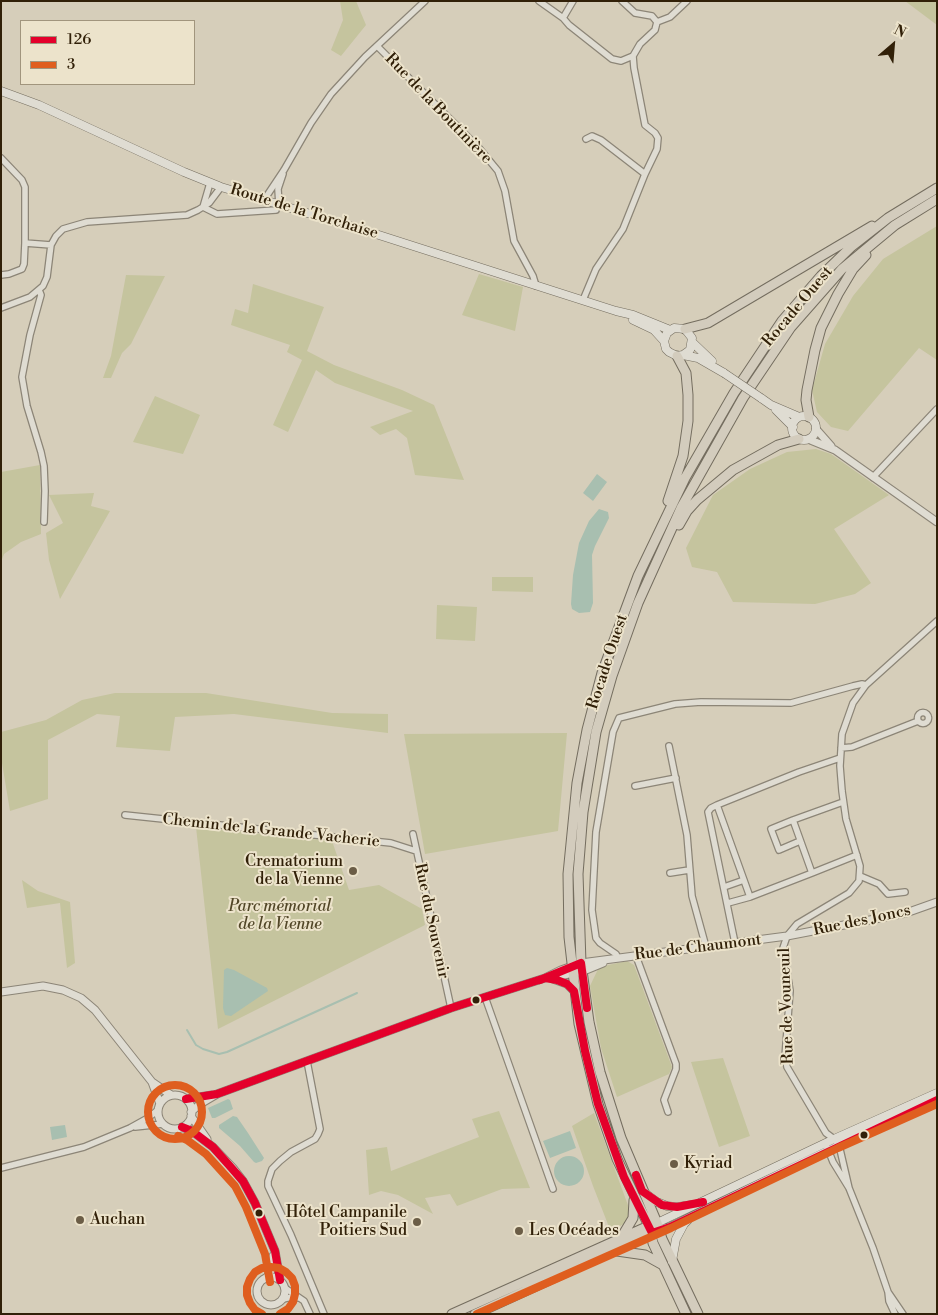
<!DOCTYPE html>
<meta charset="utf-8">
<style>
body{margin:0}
#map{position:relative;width:938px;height:1315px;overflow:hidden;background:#d6ceba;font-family:"Libre Bodoni",serif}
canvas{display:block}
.frame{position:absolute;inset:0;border:2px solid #312008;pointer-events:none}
.legend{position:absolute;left:20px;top:20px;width:175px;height:65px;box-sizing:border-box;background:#ece3cb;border:1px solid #a1957d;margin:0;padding:6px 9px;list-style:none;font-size:15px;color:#312008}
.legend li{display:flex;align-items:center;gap:10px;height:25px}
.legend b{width:25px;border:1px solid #a1957d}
.north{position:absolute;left:868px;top:20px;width:50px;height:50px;-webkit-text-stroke:4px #ece3cb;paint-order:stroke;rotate:27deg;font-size:14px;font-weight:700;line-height:20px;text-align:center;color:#312008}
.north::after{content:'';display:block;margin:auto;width:18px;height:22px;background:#312008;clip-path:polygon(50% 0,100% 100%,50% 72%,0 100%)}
</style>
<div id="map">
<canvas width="938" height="1315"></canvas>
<div class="frame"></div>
<ul class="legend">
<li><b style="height:6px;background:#e4002b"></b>126</li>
<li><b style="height:6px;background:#df5e1f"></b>3</li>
</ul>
<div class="north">N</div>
</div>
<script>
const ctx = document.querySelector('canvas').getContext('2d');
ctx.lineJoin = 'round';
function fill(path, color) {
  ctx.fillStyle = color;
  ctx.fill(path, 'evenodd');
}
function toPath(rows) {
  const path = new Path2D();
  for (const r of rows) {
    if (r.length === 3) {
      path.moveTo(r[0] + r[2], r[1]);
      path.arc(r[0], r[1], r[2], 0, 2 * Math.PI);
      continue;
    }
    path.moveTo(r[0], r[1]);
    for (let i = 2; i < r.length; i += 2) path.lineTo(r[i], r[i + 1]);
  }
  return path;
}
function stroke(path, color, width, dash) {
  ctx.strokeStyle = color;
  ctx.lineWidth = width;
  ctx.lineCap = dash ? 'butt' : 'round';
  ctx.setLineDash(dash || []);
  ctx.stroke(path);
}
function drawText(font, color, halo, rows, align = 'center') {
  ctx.font = font + ' "Libre Bodoni",serif';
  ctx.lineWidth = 4;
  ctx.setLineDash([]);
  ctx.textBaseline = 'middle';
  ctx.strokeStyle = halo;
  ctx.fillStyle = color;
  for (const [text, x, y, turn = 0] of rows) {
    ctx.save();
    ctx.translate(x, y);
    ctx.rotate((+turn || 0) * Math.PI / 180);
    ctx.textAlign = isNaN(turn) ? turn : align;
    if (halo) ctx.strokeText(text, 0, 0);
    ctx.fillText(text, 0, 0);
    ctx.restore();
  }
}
fill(toPath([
 [340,1,356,1,366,25,341,56,331,50,343,20],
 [905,1,937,1,937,25],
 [937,226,937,360,919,348,848,431,831,427,817,412,812,390,825,344,853,296,883,259],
 [479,274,523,287,515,331,462,315],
 [126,275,165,276,131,344,122,353,111,378,103,378,111,356],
 [253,284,324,307,307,351,334,365,402,390,434,405,464,480,415,475,407,438,396,429,380,435,370,427,413,411,335,383,316,370,288,432,273,425,302,360,287,352,290,345,231,325,235,309,248,313],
 [155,396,200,415,183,454,133,442],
 [816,449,831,454,889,495,834,529,871,583,855,594,815,604,733,602,717,572,692,567,686,548,713,495,750,469,787,452],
 [40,465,41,534,21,542,4,554,1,562,1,472],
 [94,493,91,506,110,511,60,599,49,560,46,533,63,523,49,495],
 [492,577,533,577,533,592,492,591],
 [437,605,477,607,475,641,436,639],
 [115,693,206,693,332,713,388,714,388,733,234,714,175,717,170,751,116,747,120,716,97,714,48,740,48,799,10,811,1,757,1,732,46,720,82,700],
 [567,733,558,831,425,854,404,734],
 [196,827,332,841,349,890,379,885,422,909,425,925,218,1029],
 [22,880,38,891,70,902,75,963,67,968,60,903,27,908],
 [627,961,634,965,672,1067,669,1074,617,1097,601,1048,590,986,599,967],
 [723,1058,750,1136,719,1147,691,1062],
 [499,1111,530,1188,502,1189,457,1206,450,1194,425,1198,433,1214,398,1195,381,1191,369,1195,366,1150,387,1147,391,1171,479,1137,472,1119],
 [594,1113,629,1208,629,1216,625,1223,611,1232,593,1186,572,1126]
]), '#c5c49e');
fill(toPath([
 [597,474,607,482,593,501,583,493],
 [599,509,608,512,609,518,595,546,592,555,593,603,590,612,579,613,572,609,571,604,573,575,579,543,589,521],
 [227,968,234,970,267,988,268,991,231,1016,225,1015,223,1008,224,970],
 [228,1099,230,1100,233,1109,215,1118,212,1118,208,1108],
 [233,1116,237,1117,248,1133,264,1158,262,1161,256,1163,254,1162,240,1146,219,1128,219,1125],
 [65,1125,67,1137,52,1140,50,1127],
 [570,1131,576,1148,550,1158,543,1141],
 [569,1171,15]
]), '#a8bfb0');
stroke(toPath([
 [187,1030,196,1045,203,1049,219,1054,227,1052,357,993]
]), '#a8bfb0', 2);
const minor = toPath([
 [539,1,563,18,569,25,612,59,621,61,633,56],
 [622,1,635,13,652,16,657,22],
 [563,18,573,1],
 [377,46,479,148,498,171,505,191,514,241,533,276,536,286],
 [586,139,592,136,601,140,645,174],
 [1,158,22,180,25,187,25,243,51,245],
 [264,200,284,170,311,123,331,94,365,57,425,1],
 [279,205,278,189,283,174],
 [203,207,217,214,276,210],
 [203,207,210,183],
 [1,275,9,274,22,269,24,264,25,243],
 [39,290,41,295,30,335,22,377,27,406,41,452,44,466,45,491,44,522],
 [583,300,596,269,623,229,645,174,657,149,658,138,655,133,645,125,634,68,633,56,640,44,655,30,657,22,670,17,687,1],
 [1,308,30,297,43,286,47,277,51,245,56,236,63,229,87,222,187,215,198,210,209,203,221,187],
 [874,478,875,475,937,409],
 [923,718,5.5],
 [669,746,687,835,692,896,706,947],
 [841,748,852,747,918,721],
 [635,786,676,778],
 [843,802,793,820,812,873,857,855],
 [717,805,799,772,840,758],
 [125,815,391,843,416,851],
 [793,820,771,829,779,850,800,841],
 [413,834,451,1008],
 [670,873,689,870],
 [860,876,879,884,888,894,905,892],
 [724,887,744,880],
 [728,903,750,897],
 [735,943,708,812,711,808,717,805,750,897,812,873],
 [636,956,676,1064,676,1069,664,1100,668,1112],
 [618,958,616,954,600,943,596,938,592,910,596,832,613,732,619,718,675,704,701,702,791,703,853,686,862,684,866,685],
 [485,997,553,1189],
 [307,1061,320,1129,318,1134,315,1139,291,1152,280,1161,272,1169,268,1181,268,1186,291,1235,324,1314],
 [135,1127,163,1124],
 [827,1147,833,1162,849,1188,873,1248,888,1292],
 [1,1168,84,1147,130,1128,148,1118,158,1110],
 [849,1188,839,1145,834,1139,826,1133,787,1067,785,1057,790,991,783,948,787,936,797,924,849,893,859,881,860,866,846,819,842,791,840,766,842,734,853,703,866,685,937,621],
 [285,1288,304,1301,310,1314],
 [283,1299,292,1297,299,1298],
 [895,1314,889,1301,888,1292,903,1314]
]);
const tertiary = toPath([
 [816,429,831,446],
 [808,439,835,450,937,522],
 [551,978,586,970,603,963],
 [553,979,567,984,574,991],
 [1,992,43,986,63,990,81,998,95,1010,152,1082,171,1095],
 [152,1082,160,1104],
 [175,1112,17],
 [186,1099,212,1095],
 [191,1112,200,1104,217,1094,451,1008,545,978,561,970,581,963,787,936,906,913,937,902],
 [191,1116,207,1139],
 [182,1127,192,1131,213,1147,233,1168,243,1181,255,1203,275,1251,280,1280],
 [271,1291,14],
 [267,1277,273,1267,273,1256]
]);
const secondary = toPath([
 [1,91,39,105,184,172,221,187,357,228,616,311,633,315,670,330],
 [633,320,654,330,664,341],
 [692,342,712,361],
 [683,355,690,350,692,338,685,329,674,328,667,333,664,341,666,349,669,352,677,356,683,355,698,358,724,373],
 [761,398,771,405,799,417],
 [776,410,793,427],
 [804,428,12],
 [645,1193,657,1202,667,1206,677,1207,691,1205],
 [657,1223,834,1139,937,1093],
 [659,1230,670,1227,804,1162,937,1100],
 [672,1261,676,1239,684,1224,688,1220]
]);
const primary = toPath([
 [685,329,708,323,872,226],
 [809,417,806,400,807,390,815,350,821,328,838,294,853,269,866,255],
 [668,501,683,456,688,421,688,395,686,373,677,356],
 [679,525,687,511,697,500,733,470,778,445,799,439],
 [621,1238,633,1218,634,1200],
 [617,1251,645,1255,663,1265],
 [452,1314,653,1224],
 [475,1314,656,1231],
 [686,1314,653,1243,649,1226,617,1159,598,1104,579,1024,569,937,568,874,577,783,587,730,602,673,638,576,685,478,734,393,782,321,821,276,851,247,888,218,937,188],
 [698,1314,662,1239,657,1223,621,1138,600,1072,589,1022,581,963,578,874,583,812,596,732,612,676,638,603,681,508,743,398,791,327,842,269,895,225,937,199]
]);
stroke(minor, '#8c8577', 8);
stroke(tertiary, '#8c8577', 9);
stroke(secondary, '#746d5f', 9);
stroke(primary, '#746d5f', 11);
stroke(minor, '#dfdcd2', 5.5);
stroke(tertiary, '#dfdcd2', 7);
stroke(secondary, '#dfdcd2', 8);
stroke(primary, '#d3ccbd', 9);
const secondaryBridge = toPath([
 [724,373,761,398]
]);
stroke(secondaryBridge, '#746d5f', 9, []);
stroke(secondaryBridge, '#dfdcd2', 8);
stroke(toPath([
 [540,980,581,963,587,1008],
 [186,1099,217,1094,451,1008,545,978,557,980,567,984,574,991,585,1051,598,1104,624,1177,652,1233,670,1227,937,1100],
 [182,1127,192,1131,213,1147,243,1181,255,1203,275,1251,280,1280],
 [636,1175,642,1191,662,1205,677,1207,703,1202]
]), '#e4002b', 8);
stroke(toPath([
 [175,1112,27],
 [178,1136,187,1140,206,1154,235,1186,246,1207,265,1254,270,1282],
 [262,1314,255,1310,250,1303,247,1295,247,1287,250,1279,255,1272,262,1268,271,1267,279,1268,286,1272,292,1278,295,1286,295,1294,293,1302,288,1309,280,1314],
 [477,1314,671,1228,838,1148,937,1104]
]), '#df5e1f', 8);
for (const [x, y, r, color] of [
 [353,871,5,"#6b5d46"],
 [476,1000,4.5,"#312008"],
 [864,1135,4.5,"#312008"],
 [674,1164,5,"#6b5d46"],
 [259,1213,4.5,"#312008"],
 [80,1220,5,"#6b5d46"],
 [417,1222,5,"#6b5d46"],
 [519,1231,5,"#6b5d46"]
]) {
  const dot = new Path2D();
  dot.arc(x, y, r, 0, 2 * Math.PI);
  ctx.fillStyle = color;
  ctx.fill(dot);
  stroke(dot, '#ece3cb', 2);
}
drawText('16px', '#312008', '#ece3cb', [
 ["Rue de la Boutinière",438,109,46],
 ["Route de la Torchaise",304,212,17],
 ["Rocade Ouest",798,307,-50],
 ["Rocade Ouest",608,662,-72],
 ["Chemin de la Grande Vacherie",271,831,6],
 ["Rue du Souvenir",431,921,78],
 ["Rue des Joncs",862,921,-12],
 ["Rue de Chaumont",698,948,-7],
 ["Rue de Vouneuil",787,1006,-92]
]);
drawText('16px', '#312008', '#ece3cb', [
 ["Crematorium",343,862,"right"],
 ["de la Vienne",343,880,"right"],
 ["Kyriad",684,1164],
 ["Hôtel Campanile",407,1213,"right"],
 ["Poitiers Sud",407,1231,"right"],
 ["Auchan",90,1220],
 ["Les Océades",529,1231]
], 'left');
drawText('italic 16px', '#524728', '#ece3cb', [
 ["Parc mémorial",280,907],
 ["de la Vienne",280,925]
]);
</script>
